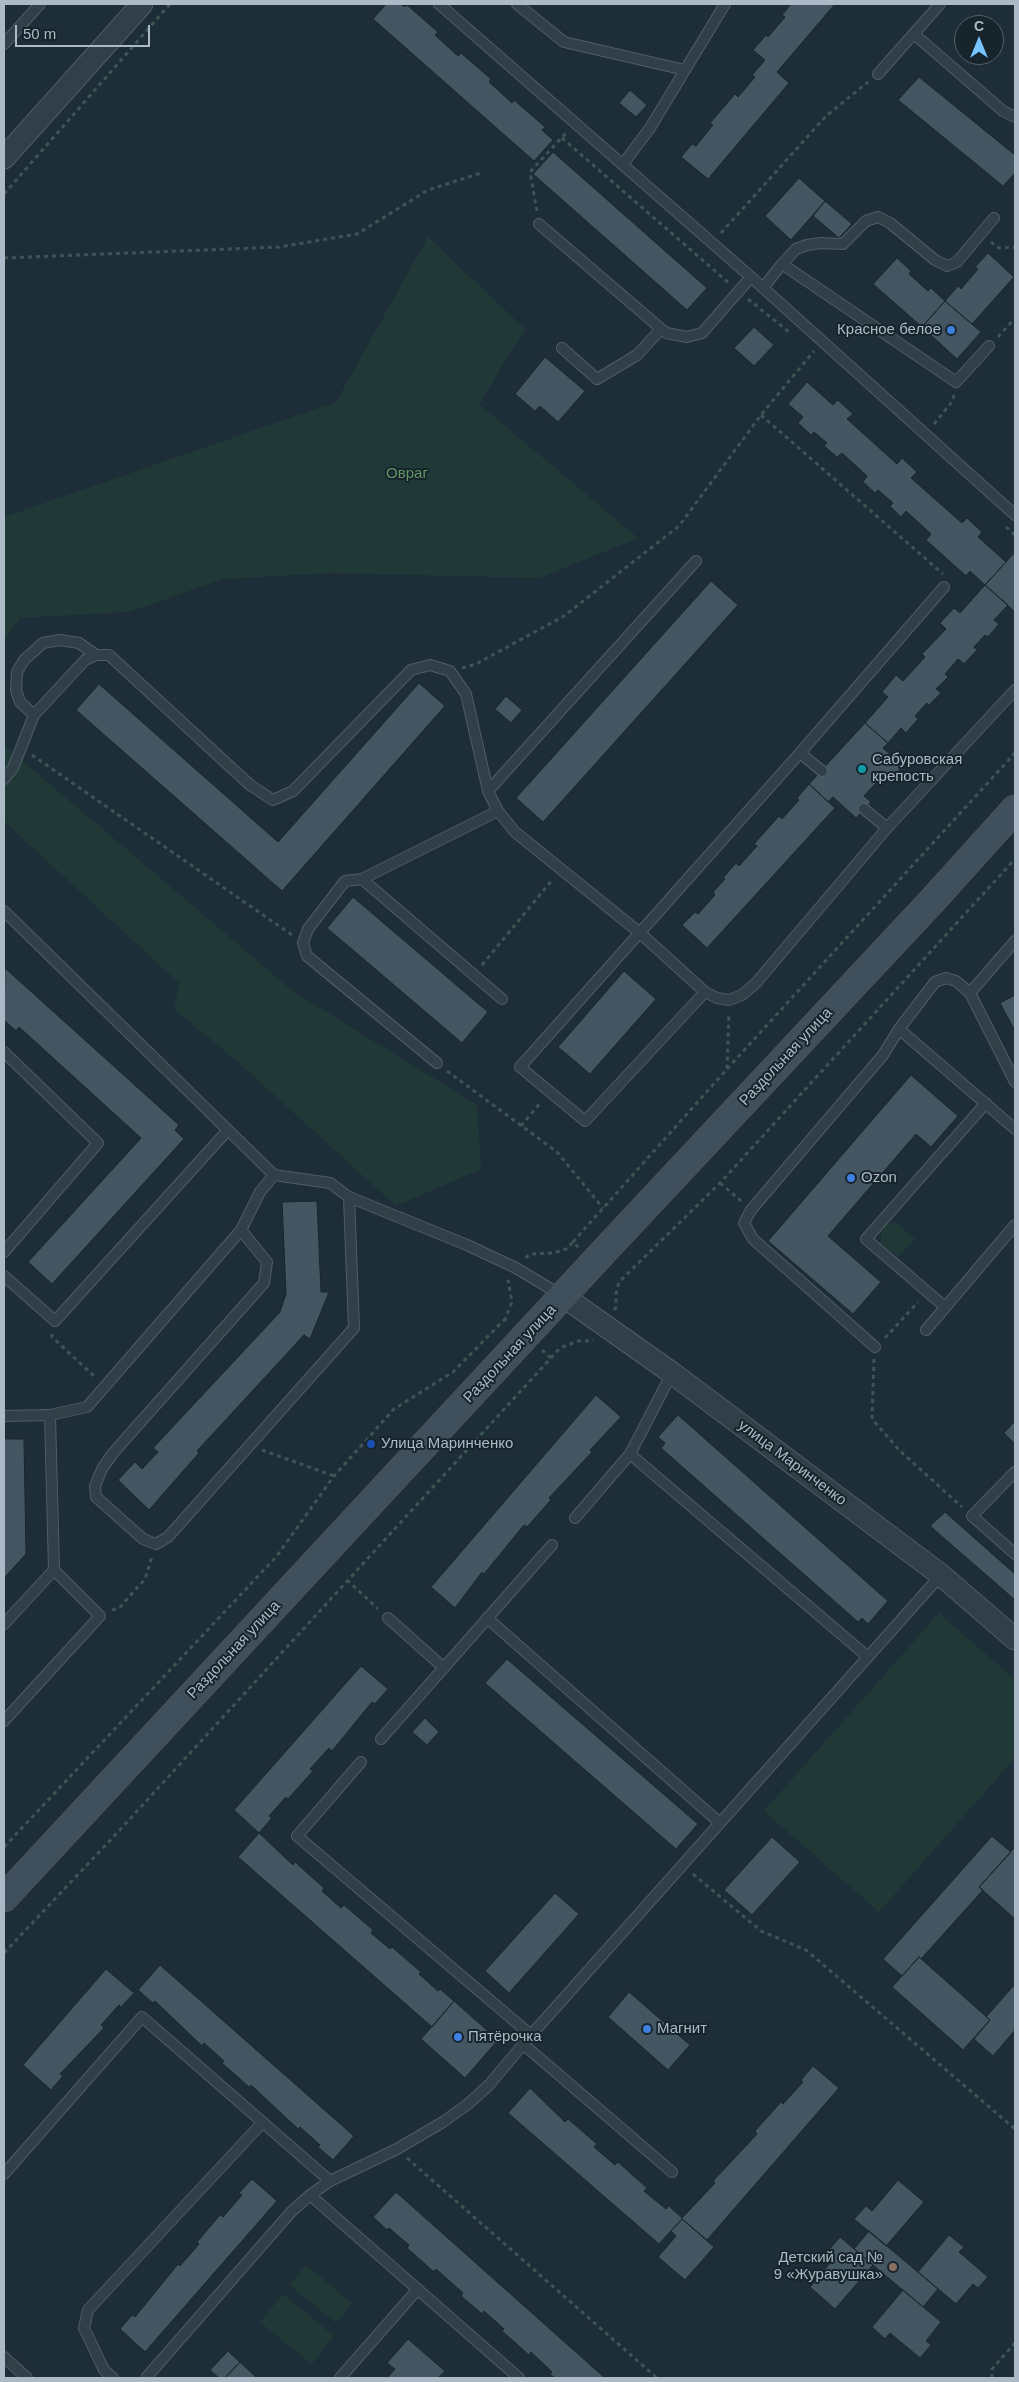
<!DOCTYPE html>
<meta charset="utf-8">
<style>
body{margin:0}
#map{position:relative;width:1019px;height:2382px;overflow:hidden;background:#1e2e38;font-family:Arial,sans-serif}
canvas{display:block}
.frame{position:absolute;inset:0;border:5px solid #abbac6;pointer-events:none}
.north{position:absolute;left:954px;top:15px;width:50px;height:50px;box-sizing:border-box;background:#17242c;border:1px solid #52606a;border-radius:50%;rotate:0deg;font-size:14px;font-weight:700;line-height:20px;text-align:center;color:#abbac6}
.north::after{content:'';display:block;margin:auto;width:18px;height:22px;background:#77c5ff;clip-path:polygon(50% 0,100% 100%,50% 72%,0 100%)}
.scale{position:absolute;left:15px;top:25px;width:135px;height:22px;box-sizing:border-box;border:2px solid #abbac6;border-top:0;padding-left:6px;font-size:15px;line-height:18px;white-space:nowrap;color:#abbac6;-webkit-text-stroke:4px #17242c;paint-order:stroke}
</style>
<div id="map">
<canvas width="1019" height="2382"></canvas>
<div class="frame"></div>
<div class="north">С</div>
<div class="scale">50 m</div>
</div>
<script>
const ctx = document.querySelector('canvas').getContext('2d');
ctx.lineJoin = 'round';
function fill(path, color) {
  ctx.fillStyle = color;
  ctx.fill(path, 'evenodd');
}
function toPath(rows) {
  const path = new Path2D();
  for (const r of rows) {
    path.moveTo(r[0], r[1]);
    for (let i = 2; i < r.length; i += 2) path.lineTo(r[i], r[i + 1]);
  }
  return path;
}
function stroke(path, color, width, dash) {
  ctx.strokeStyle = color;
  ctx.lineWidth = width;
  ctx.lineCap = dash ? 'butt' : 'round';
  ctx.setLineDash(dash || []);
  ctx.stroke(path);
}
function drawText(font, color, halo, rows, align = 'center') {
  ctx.font = font + ' Arial,sans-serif';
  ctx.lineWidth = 4;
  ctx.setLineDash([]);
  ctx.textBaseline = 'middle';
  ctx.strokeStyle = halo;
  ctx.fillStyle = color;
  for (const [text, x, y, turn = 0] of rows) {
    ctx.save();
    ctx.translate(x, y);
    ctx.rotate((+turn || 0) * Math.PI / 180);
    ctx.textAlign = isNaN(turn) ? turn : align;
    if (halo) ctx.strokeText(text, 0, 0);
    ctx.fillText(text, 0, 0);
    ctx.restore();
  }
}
fill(toPath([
 [428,237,525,329,479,404,638,538,539,578,332,573,223,579,129,612,20,618,4,641,4,517,336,402],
 [4,745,294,992,477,1105,481,1169,396,1206,238,1062,174,1009,179,983,4,821],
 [890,1223,897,1223,915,1239,898,1257,881,1243,881,1225],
 [939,1613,1015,1680,1015,1758,879,1912,764,1811],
 [306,2265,352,2303,336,2323,289,2285],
 [283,2294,334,2336,312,2364,260,2322]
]), '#203937');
const building = toPath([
 [386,4,400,4,405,7,407,5,438,32,435,35,458,56,461,53,491,79,489,82,512,103,514,100,545,127,542,130,553,140,534,161,373,19,386,4],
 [791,4,835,4,777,72,789,83,708,179,681,157,692,144,696,146,713,125,710,123,735,94,738,97,755,77,752,75,765,60,753,50,766,35,768,37,785,17,782,15,791,4],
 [919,77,1015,155,1015,173,1003,186,898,100,919,77],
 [630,90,647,105,636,117,619,103,630,90],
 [553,152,707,288,687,310,533,174,553,152],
 [799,178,825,201,791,240,765,216,799,178],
 [825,201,852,224,839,238,813,216,825,201],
 [988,253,1014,277,972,324,945,301,958,286,961,289,978,269,975,267,988,253],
 [897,258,911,271,909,274,928,291,931,288,945,301,922,327,873,284,897,258],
 [945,301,981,332,957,359,922,327,945,301],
 [754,327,774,345,754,366,734,348,754,327],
 [545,357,585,391,558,422,540,406,535,411,515,394,545,357],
 [807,382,833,405,838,400,853,414,847,419,897,464,902,458,917,472,911,478,962,523,967,518,982,532,978,537,1006,562,985,585,970,571,966,576,926,540,931,534,906,511,901,517,890,506,893,503,878,490,875,493,863,482,867,476,842,453,837,457,824,446,827,443,814,432,811,435,798,423,803,417,788,404,807,382],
 [1015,552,1015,612,985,585,1015,552],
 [711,581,738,605,543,822,516,798,711,581],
 [985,585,1008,605,994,620,999,624,988,637,985,635,974,647,977,650,964,664,958,659,945,674,948,677,936,689,941,693,929,705,927,703,915,716,918,719,906,733,901,728,888,743,865,723,888,697,882,692,896,675,903,681,925,657,922,654,946,629,940,623,954,608,960,613,985,585],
 [419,683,445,706,282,891,76,710,99,684,278,842,419,683],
 [506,696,522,710,511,723,495,709,506,696],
 [865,723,888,743,883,748,903,766,890,780,884,774,864,796,871,802,856,818,833,797,828,802,809,784,865,723],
 [809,784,835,808,707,948,682,925,695,912,698,914,715,895,713,892,725,879,723,878,736,863,739,866,757,846,754,844,779,816,782,819,799,800,797,798,809,784],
 [353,897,488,1012,462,1043,327,928,353,897],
 [5,968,179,1125,175,1130,184,1139,52,1284,28,1262,141,1138,19,1027,16,1031,4,1020,5,968],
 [624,971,656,999,590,1074,558,1047,624,971],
 [1015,995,1015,1031,1000,1003,1015,995],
 [911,1075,958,1116,931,1147,916,1134,828,1236,881,1282,853,1314,768,1241,911,1075],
 [317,1201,321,1292,329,1292,310,1339,304,1335,197,1451,199,1453,149,1510,118,1480,135,1462,142,1469,158,1452,153,1448,280,1312,286,1294,282,1202,317,1201],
 [596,1395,621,1417,590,1450,592,1452,549,1498,551,1500,527,1527,524,1525,484,1574,482,1572,455,1608,431,1587,596,1395],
 [678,1415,888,1601,868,1624,862,1618,858,1622,661,1448,665,1443,658,1437,678,1415],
 [1015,1421,1015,1444,1004,1433,1015,1421],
 [4,1439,24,1439,26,1554,4,1578,4,1439],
 [945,1512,1015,1574,1015,1600,930,1526,945,1512],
 [507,1659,698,1824,676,1849,485,1683,507,1659],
 [361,1666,388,1689,375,1704,372,1702,332,1751,329,1748,310,1769,313,1771,288,1799,286,1797,269,1816,272,1818,259,1833,234,1810,361,1666],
 [425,1718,439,1732,427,1745,412,1732,425,1718],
 [259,1833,293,1865,295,1862,324,1888,322,1891,341,1908,344,1905,373,1930,371,1933,390,1949,392,1947,421,1972,419,1974,438,1991,440,1989,454,2001,432,2027,238,1857,259,1833],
 [992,1836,1011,1852,979,1887,983,1890,921,1959,919,1957,902,1976,883,1959,992,1836],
 [772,1837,800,1862,752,1915,724,1890,772,1837],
 [1015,1847,1015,1919,979,1887,1015,1847],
 [555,1893,579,1914,509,1993,485,1971,555,1893],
 [919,1957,990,2020,963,2050,892,1987,919,1957],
 [160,1965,354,2136,333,2160,318,2147,320,2145,300,2127,298,2129,251,2085,249,2087,222,2063,224,2061,204,2043,202,2046,155,2001,153,2003,138,1990,160,1965],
 [106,1969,134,1993,121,2007,119,2005,101,2025,104,2028,60,2074,63,2076,51,2090,23,2065,106,1969],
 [1015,1984,1015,2030,993,2056,974,2039,990,2020,986,2017,1015,1984],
 [629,1992,690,2045,668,2070,608,2017,629,1992],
 [454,2001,498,2040,465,2078,421,2039,454,2001],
 [813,2066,839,2088,707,2240,682,2219,659,2244,508,2113,530,2088,565,2122,568,2119,597,2144,594,2147,615,2165,618,2162,647,2188,644,2191,666,2209,669,2206,682,2218,715,2183,713,2181,757,2134,755,2131,781,2102,783,2104,803,2082,801,2080,813,2066],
 [252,2179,277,2201,145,2352,120,2329,132,2315,135,2317,178,2264,180,2266,199,2244,197,2242,220,2215,223,2217,242,2195,239,2193,252,2179],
 [898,2180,924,2202,886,2246,854,2219,866,2206,872,2211,898,2180],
 [396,2192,605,2378,555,2378,550,2374,552,2372,531,2352,529,2355,502,2331,504,2329,484,2311,482,2314,461,2296,463,2293,436,2269,434,2272,407,2248,409,2245,389,2228,387,2230,373,2217,396,2192],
 [682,2219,714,2247,685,2280,658,2257,676,2236,671,2231,682,2219],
 [869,2231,938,2289,923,2307,854,2249,869,2231],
 [949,2235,964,2247,959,2252,988,2277,978,2288,973,2284,956,2304,918,2272,949,2235],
 [840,2237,873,2265,835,2309,810,2287,835,2257,828,2251,840,2237],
 [903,2290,941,2322,926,2341,931,2345,920,2358,890,2333,885,2339,872,2327,903,2290],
 [408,2339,445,2371,438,2378,387,2378,395,2369,387,2363,408,2339],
 [228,2351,240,2362,225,2378,219,2378,210,2370,228,2351],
 [240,2362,257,2378,225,2378,240,2362]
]);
fill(building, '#435662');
stroke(building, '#19262f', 1);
const lane = toPath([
 [439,4,751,277,1015,515],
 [517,4,564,42,685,70],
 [914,34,1003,111,1015,117],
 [4,44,40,4],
 [878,74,940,4],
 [623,164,650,128,725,4],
 [539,224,666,333,687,337,702,333,751,277],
 [782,264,796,249,807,245,821,243,843,244,866,221,878,217,890,223,935,260,947,266,957,262,994,218],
 [763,288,782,264,956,382,989,346],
 [562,348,597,379,637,355,661,329],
 [34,715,20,702,16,690,17,672,24,660,43,643,60,640,79,643,96,655],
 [800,753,944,587],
 [4,779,13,768,34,715,85,660,96,655,109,655,250,785,273,800,293,791,411,670,430,665,450,671,466,694,488,791,498,811,515,832,640,933,705,992,717,998,729,1000,742,995,756,983,887,828,1015,690],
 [488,791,696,561],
 [864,809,887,828],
 [362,879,502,999],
 [4,911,274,1175,330,1183,349,1197,467,1245,516,1268,561,1295],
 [705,992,585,1121,520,1067,800,753,822,771],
 [970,993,1015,1082],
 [899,1029,1015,1129],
 [4,1052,98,1143,4,1252],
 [437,1063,307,956,303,943,308,929,345,881,362,879,498,811],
 [241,1230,267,1262,264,1283,113,1453,102,1469,95,1486,96,1497,143,1539,156,1544,168,1537,354,1328,349,1197],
 [4,1276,55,1321,227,1131],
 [945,1307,866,1239,986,1103],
 [926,1330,1015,1225],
 [875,1347,753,1239,744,1223,751,1210,883,1055,899,1029,935,982,946,978,956,981,970,993,1015,941],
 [672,1373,630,1454,868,1657],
 [4,1416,50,1415],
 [1015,1472,972,1516,1015,1554],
 [575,1518,630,1454],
 [388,1618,443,1667],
 [487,1618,720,1823],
 [4,1624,54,1570],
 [4,1721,100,1616,54,1570,50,1415,87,1407,241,1230,260,1192,274,1175],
 [381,1739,552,1545],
 [361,1762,297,1836,531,2035],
 [523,2044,672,2172],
 [4,2174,142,2017,330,2181],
 [310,2195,519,2378],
 [4,2357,27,2378],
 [113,2378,104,2370,84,2328,88,2310,263,2122],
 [146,2378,291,2212,310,2195,330,2181,397,2149,443,2122,468,2104,489,2085,531,2035,941,1575],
 [340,2378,418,2289]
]);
const street = toPath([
 [4,158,142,4],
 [563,1296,672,1373,941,1575,1015,1639]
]);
const secondary = toPath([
 [4,1898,609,1246,932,901,1015,809]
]);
stroke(lane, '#4f5d67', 12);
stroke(street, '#4f5d67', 23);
stroke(secondary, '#4f5d67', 29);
stroke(toPath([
 [562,138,730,284],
 [4,194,170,4],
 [537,211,530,172,566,133],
 [721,233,826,116,868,82],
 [991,242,999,248,1015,247],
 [4,258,279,247,357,234,428,190,481,173],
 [748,299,790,333],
 [998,337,1015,318],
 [761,415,943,574],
 [934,424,952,402,954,395],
 [1006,527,1015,535],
 [462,668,476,664,564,616,679,526,761,415,814,351],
 [32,755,292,935],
 [482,965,553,879],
 [727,1069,1015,753],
 [447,1071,557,1152,603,1208],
 [521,1126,541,1102],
 [720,1183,741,1201],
 [573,1242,727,1069,729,1013],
 [526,1258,529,1254,553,1253,566,1249,573,1242,579,1248],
 [614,1310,616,1307,616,1294,619,1282,720,1183,1015,859],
 [506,1321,505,1319,512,1302,508,1280],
 [52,1334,52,1337,96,1378],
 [885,1338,918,1302],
 [542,1350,551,1358],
 [874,1359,872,1419,899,1450,962,1507],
 [262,1450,334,1476],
 [347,1580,378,1609],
 [112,1610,119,1608,145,1579,152,1557],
 [4,1847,276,1557,334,1476,394,1409,453,1372,505,1319],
 [693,1874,761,1931,806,1950,1015,2129],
 [4,1953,118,1832,560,1348,578,1341,591,1341,593,1339],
 [407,2158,657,2378],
 [992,2378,992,2369,1015,2343]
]), '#3d5554', 3, [4, 4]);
stroke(lane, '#313f48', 10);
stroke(street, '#313f48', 21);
stroke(secondary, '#3f4f5c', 28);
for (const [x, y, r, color] of [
 [951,330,5,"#3f7fe0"],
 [862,769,5,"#0f9aa8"],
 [851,1178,5,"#3f7fe0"],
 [371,1444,5,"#1a4fb4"],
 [647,2029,5,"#3f7fe0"],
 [458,2037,5,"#3f7fe0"],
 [893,2267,5,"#8d6e63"]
]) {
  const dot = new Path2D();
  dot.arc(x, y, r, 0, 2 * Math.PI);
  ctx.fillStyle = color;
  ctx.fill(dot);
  stroke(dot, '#17242c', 2);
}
drawText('15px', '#abbac6', '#17242c', [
 ["Красное белое",941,330,"right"],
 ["Сабуровская",872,760],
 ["крепость",872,777],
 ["Ozon",861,1178],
 ["Улица Маринченко",381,1444],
 ["Магнит",657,2029],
 ["Пятёрочка",468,2037],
 ["Детский сад №",883,2258,"right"],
 ["9 «Журавушка»",883,2275,"right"]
], 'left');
drawText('15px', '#619764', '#17242c', [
 ["Овраг",407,474]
]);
drawText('15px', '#abbac6', '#17242c', [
 ["Раздольная улица",786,1057,-47],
 ["Раздольная улица",510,1354,-47],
 ["улица Маринченко",792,1463,37],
 ["Раздольная улица",234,1650,-47]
]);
</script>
